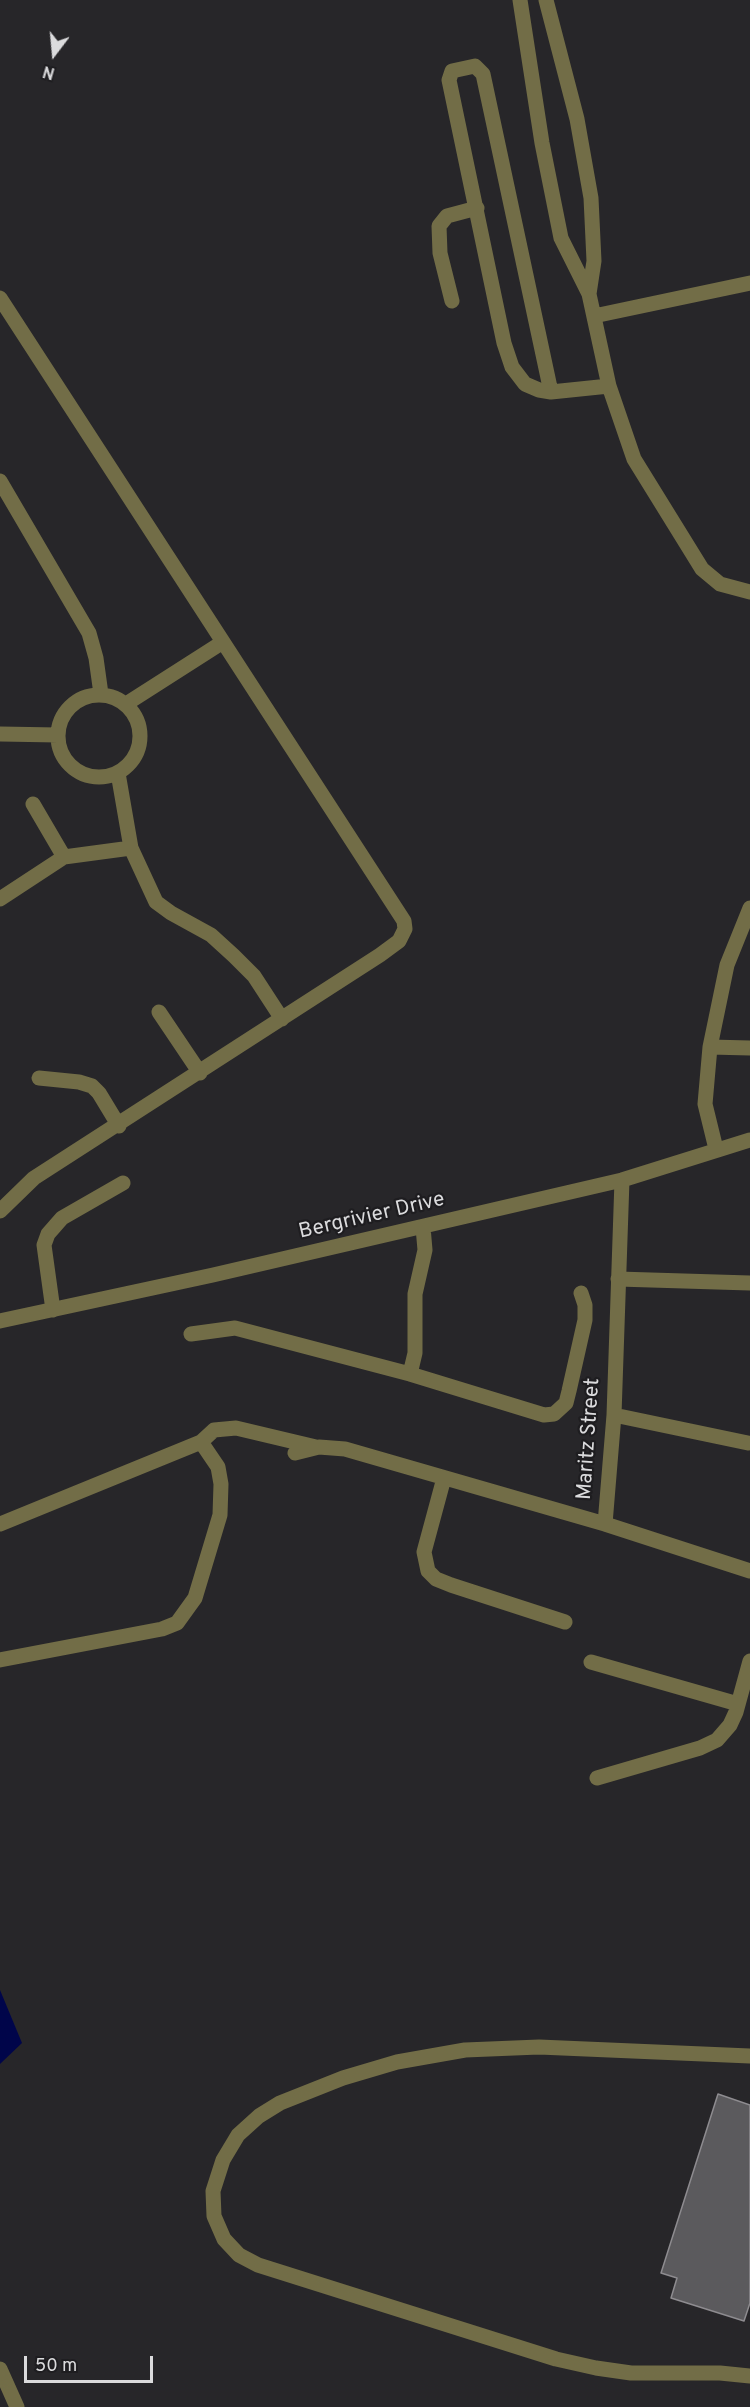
<!DOCTYPE html>
<style>
body{margin:0}
#map{position:relative;width:750px;height:2407px;overflow:hidden;background:#272629;font-family:Overpass,sans-serif}
canvas{display:block}
.north{position:absolute;left:24px;top:24px;width:60px;height:60px;-webkit-text-stroke:4px #1e1d20;paint-order:stroke;rotate:196deg;font-size:16px;font-weight:700;line-height:24px;text-align:center;color:#dbdbdd}
.north::after{content:'';display:block;margin:auto;width:21px;height:27px;background:#dbdbdd;clip-path:polygon(50% 0,100% 100%,50% 72%,0 100%)}
.scale{position:absolute;left:24px;top:2356px;width:129px;height:27px;box-sizing:border-box;border:3px solid #dbdbdd;border-top:0;padding-left:8px;font-size:18px;line-height:21px;white-space:nowrap;color:#dbdbdd;-webkit-text-stroke:4px #1e1d20;paint-order:stroke}
</style>
<div id="map">
<canvas width="750" height="2407"></canvas>
<div class="north">N</div>
<div class="scale">50 m</div>
</div>
<script>
const ctx = document.querySelector('canvas').getContext('2d');
ctx.lineJoin = 'round';
function fill(path, color) {
  ctx.fillStyle = color;
  ctx.fill(path, 'evenodd');
}
function toPath(rows) {
  const path = new Path2D();
  for (const r of rows) {
    if (r.length === 3) {
      path.moveTo(r[0] + r[2], r[1]);
      path.arc(r[0], r[1], r[2], 0, 2 * Math.PI);
      continue;
    }
    path.moveTo(r[0], r[1]);
    for (let i = 2; i < r.length; i += 2) path.lineTo(r[i], r[i + 1]);
  }
  return path;
}
function stroke(path, color, width, dash) {
  ctx.strokeStyle = color;
  ctx.lineWidth = width;
  ctx.lineCap = dash ? 'butt' : 'round';
  ctx.setLineDash(dash || []);
  ctx.stroke(path);
}
function drawText(font, color, halo, rows, align = 'center') {
  ctx.font = font + ' Overpass,sans-serif';
  ctx.lineWidth = 4.5;
  ctx.setLineDash([]);
  ctx.textBaseline = 'middle';
  ctx.strokeStyle = halo;
  ctx.fillStyle = color;
  for (const [text, x, y, turn = 0] of rows) {
    ctx.save();
    ctx.translate(x, y);
    ctx.rotate((+turn || 0) * Math.PI / 180);
    ctx.textAlign = isNaN(turn) ? turn : align;
    if (halo) ctx.strokeText(text, 0, 0);
    ctx.fillText(text, 0, 0);
    ctx.restore();
  }
}
fill(toPath([
 [0,1990,22,2043,0,2064]
]), '#00054a');
const building = toPath([
 [718,2094,750,2105,750,2303,744,2321,671,2298,677,2278,661,2273,718,2094]
]);
fill(building, '#5b5a5d');
stroke(building, '#8e8c90', 1.5);
stroke(toPath([
 [520,0,542,143,561,238,589,294,609,386,634,459,702,569,720,584,750,592],
 [546,0,577,119,591,198,594,261,589,294],
 [0,298,404,921,405,929,399,941,380,955,34,1178,0,1211],
 [452,301,440,253,439,226,447,216,477,208],
 [594,316,750,283],
 [551,392,483,74,475,66,452,71,449,80,504,343,512,367,525,384,539,390,551,392,609,386],
 [0,481,89,633,96,658,101,694],
 [99,736,41],
 [126,704,223,642],
 [0,734,58,735],
 [118,773,131,848,156,902,171,913,211,935,234,956,254,976,282,1019],
 [33,804,64,857],
 [0,899,64,857,131,848],
 [159,1012,200,1073],
 [710,1047,750,1048],
 [39,1078,79,1082,92,1086,99,1093,119,1126],
 [716,1149,705,1104,710,1047,727,965,750,908],
 [618,1279,750,1283],
 [53,1310,44,1245,48,1234,62,1218,123,1183],
 [0,1321,213,1275,622,1180,750,1140],
 [191,1334,235,1328,410,1374,544,1415,554,1414,566,1403,569,1391,585,1320,585,1305,581,1293],
 [410,1374,415,1353,415,1294,425,1250,423,1227],
 [614,1415,748,1443],
 [295,1453,319,1447,345,1449,605,1524,614,1415,622,1180],
 [444,1478,424,1552,428,1571,436,1579,451,1585,565,1622],
 [0,1524,201,1442,214,1430,236,1428,316,1447],
 [605,1524,750,1571],
 [0,1660,162,1629,177,1623,195,1598,220,1515,221,1484,218,1467,201,1442],
 [591,1662,738,1704],
 [597,1778,700,1748,717,1740,730,1725,736,1712,750,1661],
 [750,2056,539,2047,465,2050,397,2062,343,2078,280,2103,259,2116,238,2135,223,2160,213,2191,214,2216,224,2239,239,2255,258,2265,556,2359,596,2368,631,2373,720,2373,750,2376],
 [0,2369,17,2407]
]), '#726d47', 15);
drawText('21px', '#dbdbdd', '#1e1d20', [
 ["Bergrivier Drive",372,1217,-13],
 ["Maritz Street",590,1439,-86]
]);
</script>
